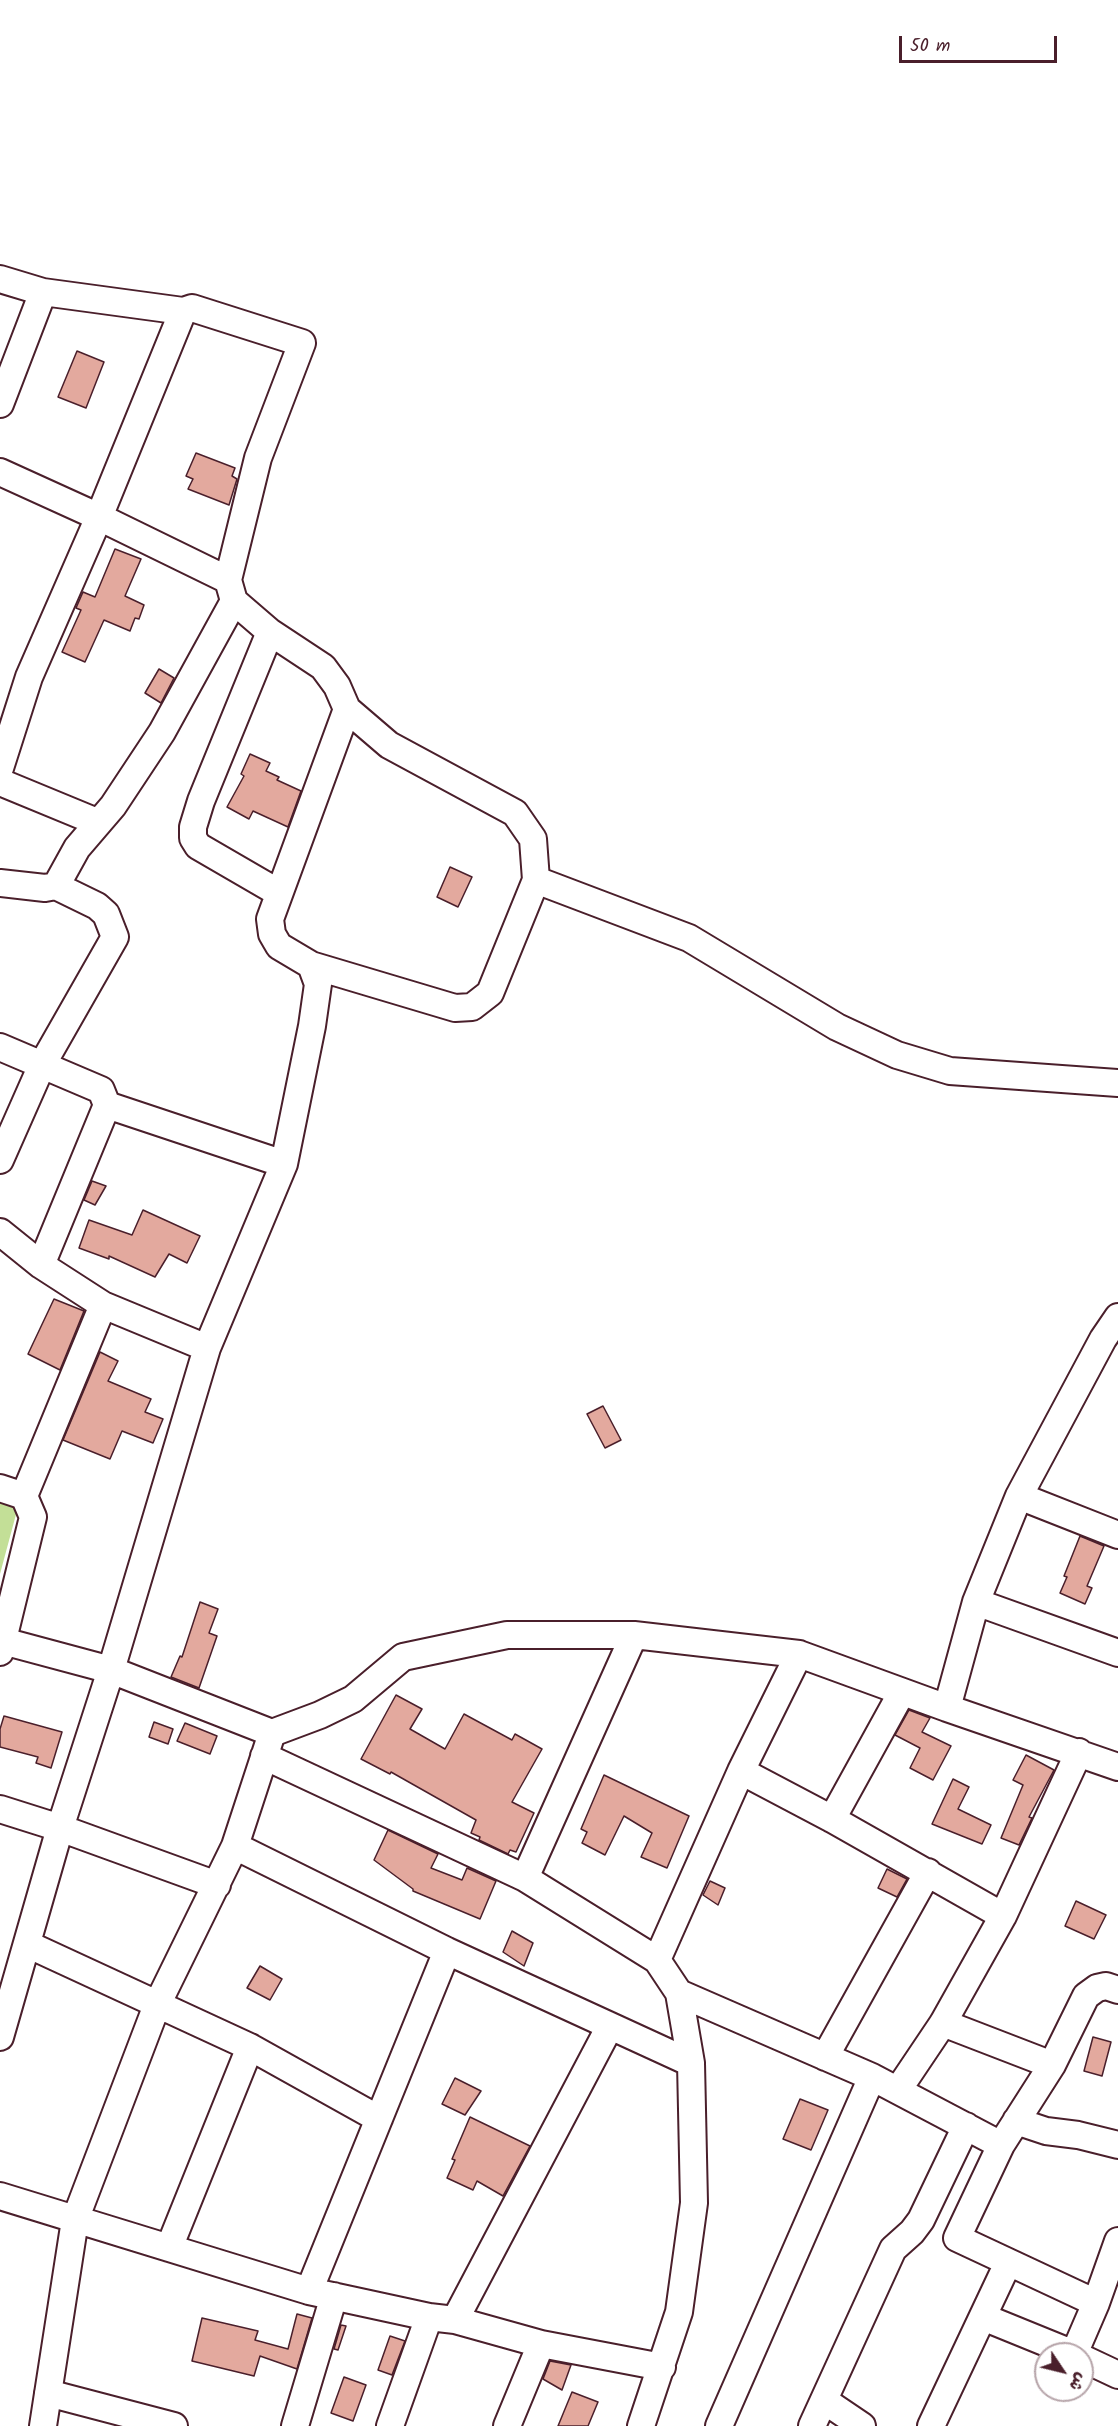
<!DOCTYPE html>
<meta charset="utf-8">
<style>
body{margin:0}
#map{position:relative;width:1118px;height:2426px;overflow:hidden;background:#fff;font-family:Kalam,"Playpen Sans Arabic",sans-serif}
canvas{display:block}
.north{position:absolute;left:1034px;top:2342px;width:60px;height:60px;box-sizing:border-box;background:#fff;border:2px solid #b7a5aa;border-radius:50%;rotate:125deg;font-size:16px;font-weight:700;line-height:24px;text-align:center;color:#4a1f2b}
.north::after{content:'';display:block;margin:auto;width:21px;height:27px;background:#4a1f2b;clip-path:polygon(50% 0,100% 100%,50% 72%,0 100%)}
.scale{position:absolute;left:899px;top:36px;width:158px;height:27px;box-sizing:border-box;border:3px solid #4a1f2b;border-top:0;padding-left:8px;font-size:18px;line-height:21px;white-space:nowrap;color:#4a1f2b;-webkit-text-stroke:4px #fff;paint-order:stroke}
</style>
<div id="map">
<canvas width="1118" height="2426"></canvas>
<div class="north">ش</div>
<div class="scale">50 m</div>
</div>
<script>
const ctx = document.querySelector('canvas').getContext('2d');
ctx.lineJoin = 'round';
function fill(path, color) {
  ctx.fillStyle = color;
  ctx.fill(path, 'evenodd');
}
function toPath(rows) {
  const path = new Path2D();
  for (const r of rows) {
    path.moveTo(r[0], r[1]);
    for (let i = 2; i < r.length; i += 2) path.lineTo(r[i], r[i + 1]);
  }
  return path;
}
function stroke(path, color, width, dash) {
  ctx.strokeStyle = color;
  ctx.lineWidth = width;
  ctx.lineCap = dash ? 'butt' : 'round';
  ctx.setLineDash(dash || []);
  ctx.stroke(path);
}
fill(toPath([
 [0,1502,18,1507,0,1574]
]), '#c3df97');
const building = toPath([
 [77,351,104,362,86,408,58,397,77,351],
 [196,453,235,468,232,476,237,479,229,505,188,489,193,479,186,476,196,453],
 [115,549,141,559,125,596,144,605,139,619,135,618,130,631,104,620,85,662,62,652,81,610,76,608,83,592,95,597,115,549],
 [159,669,174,678,161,703,145,693,159,669],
 [250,754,270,763,266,771,279,777,277,780,301,791,288,827,253,811,249,819,227,807,244,776,241,774,250,754],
 [450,867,472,877,458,907,437,897,450,867],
 [92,1181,106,1186,95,1205,84,1200,92,1181],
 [143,1210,200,1236,187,1263,169,1254,155,1277,109,1256,109,1259,79,1248,89,1220,132,1235,143,1210],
 [54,1299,84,1311,60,1370,28,1354,54,1299],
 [100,1352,118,1361,108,1381,151,1399,145,1412,163,1419,153,1443,122,1431,110,1459,63,1440,100,1352],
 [603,1406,621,1440,605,1448,587,1414,603,1406],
 [1080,1536,1104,1546,1087,1586,1092,1588,1085,1604,1060,1593,1067,1577,1064,1576,1080,1536],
 [200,1602,218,1609,209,1633,217,1636,199,1688,171,1677,180,1656,182,1657,200,1602],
 [396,1695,422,1709,410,1729,445,1749,464,1714,512,1740,515,1734,542,1749,512,1802,534,1813,516,1852,510,1850,508,1854,479,1840,480,1837,471,1833,476,1820,391,1772,390,1774,361,1759,396,1695],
 [909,1710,930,1718,922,1732,951,1746,933,1780,910,1768,920,1748,895,1735,909,1710],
 [4,1716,62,1732,51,1768,36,1763,38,1757,0,1747,0,1729,4,1716],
 [154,1722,173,1729,168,1744,149,1737,154,1722],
 [185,1723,217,1736,210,1754,177,1741,185,1723],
 [1026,1755,1054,1770,1029,1817,1032,1818,1019,1845,1001,1838,1023,1785,1013,1780,1026,1755],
 [604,1775,689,1816,667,1868,641,1857,652,1833,624,1816,605,1855,582,1843,587,1832,581,1829,604,1775],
 [953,1779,969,1787,958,1809,991,1825,982,1844,932,1824,953,1779],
 [388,1830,438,1854,431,1868,462,1880,467,1868,496,1881,480,1919,413,1891,413,1889,374,1860,388,1830],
 [887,1869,907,1879,897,1897,878,1888,887,1869],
 [710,1881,725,1888,718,1905,703,1895,710,1881],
 [1076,1901,1106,1915,1094,1939,1065,1926,1076,1901],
 [512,1931,533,1943,524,1966,503,1952,512,1931],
 [260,1966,282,1979,270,2000,247,1988,260,1966],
 [1093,2037,1111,2042,1102,2076,1084,2071,1093,2037],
 [455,2078,481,2091,465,2115,442,2104,455,2078],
 [800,2099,828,2110,811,2150,783,2139,800,2099],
 [470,2117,530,2146,503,2196,477,2181,473,2190,447,2178,455,2160,452,2159,470,2117],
 [297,2314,312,2318,297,2369,260,2356,254,2376,192,2361,202,2318,258,2331,255,2340,288,2349,297,2314],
 [341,2325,346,2326,338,2350,334,2349,341,2325],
 [390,2336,405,2341,392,2375,378,2370,390,2336],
 [550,2361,571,2365,562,2390,543,2379,550,2361],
 [344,2377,366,2385,353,2421,331,2413,344,2377],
 [572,2392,598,2402,588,2426,558,2426,572,2392]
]);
fill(building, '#e3a99e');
stroke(building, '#4a1f2b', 1.5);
const minor = toPath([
 [0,279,43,292,183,311,192,308,302,343,258,458,228,580,234,601,270,632,323,667,337,686,347,709,389,745,515,813,533,839,536,880,689,938,837,1027,897,1055,950,1071,1118,1083],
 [0,404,43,292],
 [0,472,99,517,228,580],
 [270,632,201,801,193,827,193,838,198,846,279,893],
 [0,768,29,677,99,517,183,311],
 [0,782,97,822],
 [0,883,45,888,56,886,97,906,106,914,115,937,42,1065,0,1160],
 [56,886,77,848,113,806,162,732,234,601],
 [311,965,455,1008,472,1007,490,993,536,880],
 [0,1047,101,1090,107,1105,284,1164],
 [0,1232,41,1265,103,1305,207,1348],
 [41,1265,107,1105],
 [0,1488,24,1496,33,1517,0,1652],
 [24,1496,103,1305],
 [1019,1496,1118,1535],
 [976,1602,1118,1653],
 [3,1641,111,1670,272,1733,320,1715,353,1699,403,1657,507,1635,634,1635,799,1654],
 [947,1708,1118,1767],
 [264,1756,525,1878,657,1960],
 [741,1771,832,1819,1003,1916],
 [0,1809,60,1828,217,1885],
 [832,1819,902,1692],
 [235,1846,447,1951,691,2063],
 [525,1878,634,1635],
 [27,1944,250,2047,379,2119],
 [679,1993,872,2077,1001,2145],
 [943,2023,1052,2065],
 [0,2037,60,1828,111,1670,207,1348,284,1164,312,1026,318,984,311,965,279,946,272,934,270,919,347,709],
 [825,2057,928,1872],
 [898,2090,943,2023,1003,1916,1079,1752],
 [1016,2121,1046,2131,1078,2135,1118,2145],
 [0,2196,309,2291,429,2317,455,2320,541,2344,662,2367],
 [169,2248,250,2047],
 [309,2291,447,1951],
 [1096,2303,957,2238,1001,2145,1052,2065,1086,1996,1097,1988,1106,1986,1118,1990],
 [983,2317,1074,2354],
 [455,2320,610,2026],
 [1074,2354,1096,2303,1118,2241],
 [1082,2358,1118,2375],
 [48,2393,174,2426],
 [825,2401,862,2426],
 [43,2426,75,2220,157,2005,235,1846,272,1733],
 [295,2426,334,2296],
 [390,2426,429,2317],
 [507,2426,541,2344],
 [641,2426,679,2312,694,2203,691,2063,679,1993,657,1960,741,1771,799,1654,947,1708,976,1602,1019,1496,1103,1339,1118,1317],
 [719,2426,872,2077],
 [812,2426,893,2249,912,2232,921,2220,966,2126],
 [931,2426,1008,2263]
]);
stroke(minor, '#4a1f2b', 30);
stroke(minor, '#fff', 26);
</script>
